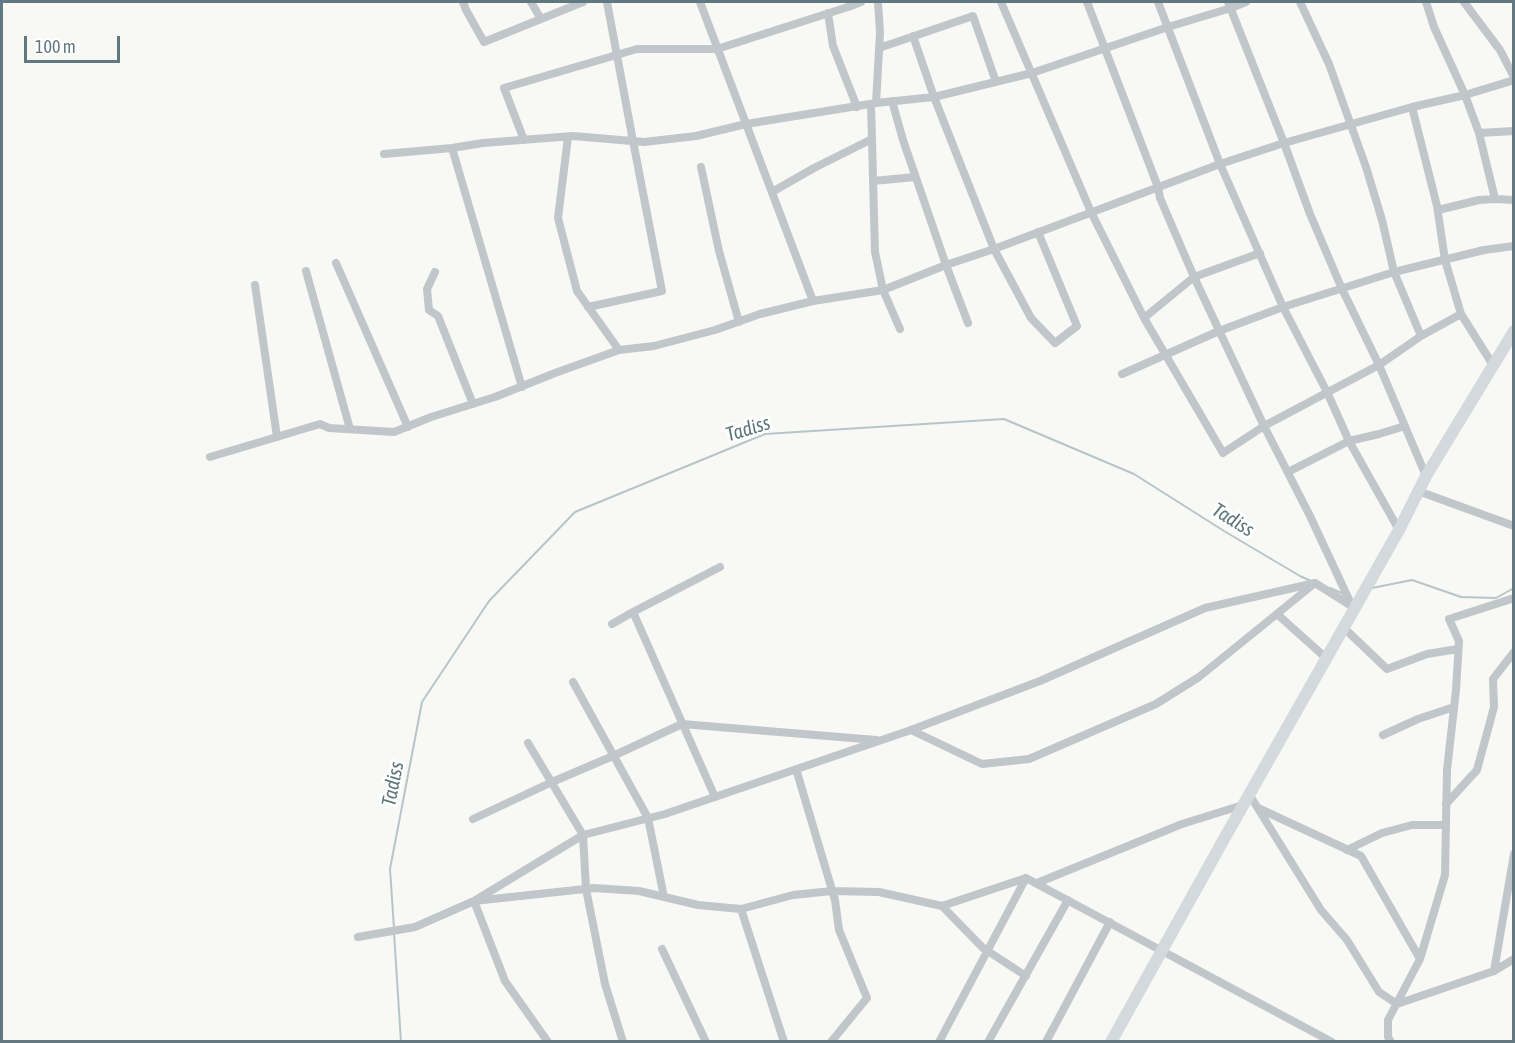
<!DOCTYPE html>
<style>
body{margin:0}
#map{position:relative;width:1515px;height:1043px;overflow:hidden;background:#f8f8f5;font-family:"Asap Condensed",sans-serif}
canvas{display:block}
.frame{position:absolute;inset:0;border:3px solid #627880;pointer-events:none}
.scale{position:absolute;left:24px;top:36px;width:96px;height:27px;box-sizing:border-box;border:3px solid #627880;border-top:0;padding-left:8px;font-size:18px;line-height:21px;white-space:nowrap;color:#627880;-webkit-text-stroke:4px #fff;paint-order:stroke}
</style>
<div id="map">
<canvas width="1515" height="1043"></canvas>
<div class="frame"></div>
<div class="scale">100 m</div>
</div>
<script>
const ctx = document.querySelector('canvas').getContext('2d');
ctx.lineJoin = 'round';
function toPath(rows) {
  const path = new Path2D();
  for (const r of rows) {
    path.moveTo(r[0], r[1]);
    for (let i = 2; i < r.length; i += 2) path.lineTo(r[i], r[i + 1]);
  }
  return path;
}
function stroke(path, color, width, dash) {
  ctx.strokeStyle = color;
  ctx.lineWidth = width;
  ctx.lineCap = dash ? 'butt' : 'round';
  ctx.setLineDash(dash || []);
  ctx.stroke(path);
}
function drawText(font, color, halo, rows, align = 'center') {
  ctx.font = font + ' "Asap Condensed",sans-serif';
  ctx.lineWidth = 6;
  ctx.setLineDash([]);
  ctx.textBaseline = 'middle';
  ctx.strokeStyle = halo;
  ctx.fillStyle = color;
  for (const [text, x, y, turn = 0] of rows) {
    ctx.save();
    ctx.translate(x, y);
    ctx.rotate((+turn || 0) * Math.PI / 180);
    ctx.textAlign = isNaN(turn) ? turn : align;
    if (halo) ctx.strokeText(text, 0, 0);
    ctx.fillText(text, 0, 0);
    ctx.restore();
  }
}
stroke(toPath([
 [1330,588,1344,594],
 [1372,588,1412,580,1461,597,1496,598,1514,588],
 [394,928,390,869,422,702,489,601,575,512,765,434,1004,419,1134,474,1224,531,1300,576,1311,581],
 [394,933,401,1042]
]), '#b6c6c8', 2);
stroke(toPath([
 [463,2,466,10,484,42,583,2],
 [531,2,541,19],
 [700,2,813,301],
 [1001,2,1091,212,1144,318,1223,453,1264,426,1379,365,1421,336,1461,314],
 [1087,2,1158,187,1160,198,1194,277,1264,426,1310,516,1352,606],
 [1158,2,1220,164,1284,143,1228,2],
 [1300,2,1329,64,1366,167,1382,220,1394,272,1421,336],
 [1426,2,1434,27,1465,95,1479,133,1495,199],
 [1464,2,1500,50,1514,77],
 [828,13,833,46,857,107],
 [913,36,934,97,994,249,1031,318,1055,343,1077,326,1038,232],
 [879,48,973,16,996,82],
 [892,101,903,140,946,265,968,323],
 [876,103,880,33,878,2],
 [871,104,875,252,883,290,900,329],
 [1412,107,1437,206,1445,260,1461,314,1493,365],
 [1479,133,1514,131],
 [568,137,558,218,577,291,619,350],
 [524,140,504,88,637,49,717,49,851,6,861,2],
 [452,148,522,387],
 [384,154,452,148,483,143,573,136,644,142,696,136,746,124,876,103,934,97,1032,73,1168,27,1231,8,1246,2],
 [701,167,719,251,739,322],
 [873,181,915,177],
 [772,192,814,168,872,139],
 [1438,210,1479,200,1495,199,1514,200],
 [336,263,408,427],
 [306,271,350,429],
 [435,272,427,289,429,310,438,316,473,404],
 [255,285,277,437],
 [588,307,662,291,633,141,607,2],
 [1144,318,1194,277,1260,253],
 [1122,374,1219,331,1283,307,1394,272,1484,250,1514,246],
 [210,457,320,424,329,428,394,432,431,417,495,397,555,373,619,350,654,346,715,330,760,314,813,301,883,290,946,265,994,249,1220,164,1283,307,1327,392,1349,441,1399,530],
 [1288,472,1349,441,1379,434,1405,426],
 [1426,476,1379,365,1342,289,1310,214,1284,143,1412,107,1465,95,1514,80],
 [1418,491,1514,526],
 [633,612,715,797],
 [1277,614,1326,658],
 [612,624,633,612,720,567],
 [1343,627,1387,669,1427,654,1458,649],
 [573,682,648,818,664,897],
 [911,730,982,764,1029,759,1156,704,1199,677,1315,583,1350,605],
 [1383,735,1418,719,1454,707],
 [528,743,583,835,586,889,605,984,623,1042],
 [796,769,835,900,839,930,867,998,831,1042],
 [1249,794,1321,910,1347,940,1379,992,1397,1004,1494,971,1514,959],
 [1446,804,1477,770,1494,707,1493,679,1514,652],
 [1258,808,1361,856,1420,959],
 [473,819,552,782,613,756,682,724,876,740],
 [1347,850,1382,833,1412,825,1446,825],
 [1037,883,1182,824,1243,805],
 [942,906,983,948,1026,976],
 [741,909,784,1042],
 [358,937,415,927,474,901,583,835,665,814,911,730,1040,681,1205,608,1315,583],
 [662,949,706,1042],
 [1494,971,1514,854],
 [548,1042,505,981,474,901,594,888,639,891,698,905,741,909,793,895,832,891,879,892,942,906,1026,878,1332,1042],
 [939,1042,1026,878],
 [988,1042,1068,900],
 [1046,1042,1110,922],
 [1391,1042,1388,1037,1388,1020,1420,959,1445,875,1447,770,1456,690,1459,641,1449,619,1514,598]
]), '#c0c6c9', 8);
stroke(toPath([
 [1111,1042,1224,839,1399,530,1426,476,1514,331]
]), '#d3d9dc', 12);
drawText('italic 20px', '#5e777b', '#fff', [
 ["Tadiss",748,429,-17],
 ["Tadiss",1233,520,32],
 ["Tadiss",393,784,-79]
]);
</script>
